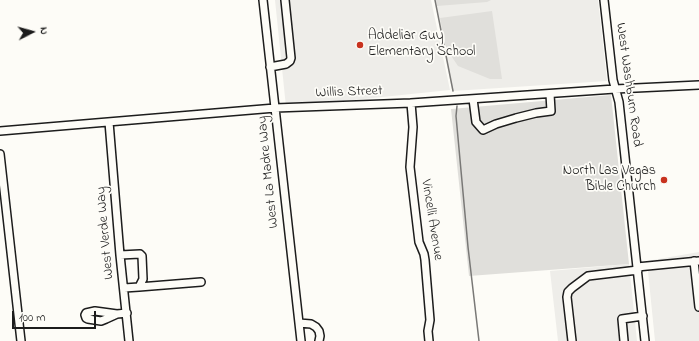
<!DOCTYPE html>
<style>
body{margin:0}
#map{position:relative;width:699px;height:341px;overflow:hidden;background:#fdfcf7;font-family:"Indie Flower",sans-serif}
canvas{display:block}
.north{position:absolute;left:12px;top:12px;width:40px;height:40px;-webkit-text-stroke:3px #fdfcf7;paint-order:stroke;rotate:84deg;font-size:11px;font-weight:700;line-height:16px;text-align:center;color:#1c1c1c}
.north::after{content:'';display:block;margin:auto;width:14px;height:18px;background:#1c1c1c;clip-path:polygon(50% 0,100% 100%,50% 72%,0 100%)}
.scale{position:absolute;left:12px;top:311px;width:84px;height:18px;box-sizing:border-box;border:2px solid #1c1c1c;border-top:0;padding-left:5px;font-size:12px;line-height:14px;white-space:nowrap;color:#1c1c1c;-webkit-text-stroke:3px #fdfcf7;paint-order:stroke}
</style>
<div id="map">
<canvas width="699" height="341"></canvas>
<div class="north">N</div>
<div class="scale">100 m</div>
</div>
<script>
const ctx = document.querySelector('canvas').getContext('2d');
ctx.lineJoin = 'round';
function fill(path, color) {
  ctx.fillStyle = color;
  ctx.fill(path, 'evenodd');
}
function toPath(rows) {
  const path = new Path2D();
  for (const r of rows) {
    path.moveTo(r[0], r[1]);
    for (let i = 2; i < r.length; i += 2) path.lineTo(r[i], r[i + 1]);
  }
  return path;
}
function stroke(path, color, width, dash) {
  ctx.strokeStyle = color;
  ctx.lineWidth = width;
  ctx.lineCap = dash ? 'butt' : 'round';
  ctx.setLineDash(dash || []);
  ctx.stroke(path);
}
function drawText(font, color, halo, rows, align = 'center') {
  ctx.font = font + ' "Indie Flower",sans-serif';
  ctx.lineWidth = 3.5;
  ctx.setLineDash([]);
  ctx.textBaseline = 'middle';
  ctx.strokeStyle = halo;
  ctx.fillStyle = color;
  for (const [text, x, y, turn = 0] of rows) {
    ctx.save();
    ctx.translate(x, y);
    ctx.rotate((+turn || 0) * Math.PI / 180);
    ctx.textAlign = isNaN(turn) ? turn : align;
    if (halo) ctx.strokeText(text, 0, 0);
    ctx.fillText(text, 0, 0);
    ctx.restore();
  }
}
fill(toPath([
 [275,0,431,0,450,90,286,107],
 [436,0,598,0,607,81,453,91],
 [699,252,699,341,655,341,647,261],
 [629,264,637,341,558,341,550,271]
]), '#eeede9');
fill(toPath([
 [436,0,491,0,487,2,437,6],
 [492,11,502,79,490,79,458,66,446,48,440,18],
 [611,95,629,264,469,276,451,109]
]), '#e0dfdb');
stroke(toPath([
 [435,0,453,91],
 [457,106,456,116,468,247,479,341]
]), '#797876', 1.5);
const minor = toPath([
 [263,0,301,341],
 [604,0,613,80,619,102,645,341],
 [270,67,286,64,290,61,291,58,285,0],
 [473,99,476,122,483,130,496,124,516,118,536,113,551,111,550,94],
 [411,103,413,127,410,167,419,242,424,254,425,260,430,320,428,331,429,341],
 [109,122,120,255,129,341],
 [0,131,275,108,411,103,615,89,699,85],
 [0,154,21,341],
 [120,255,140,254,142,256,143,279,139,287,124,288],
 [694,261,699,307],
 [637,267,699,261],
 [139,287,201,282],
 [117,314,95,311,86,313,85,315,86,318,88,319,101,321,106,319,117,314,127,313],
 [299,323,311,324,316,327,319,331,320,336,319,341],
 [572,341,567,297,568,292,572,288,588,276,638,270],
 [624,341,622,319,643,316]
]);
stroke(minor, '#1c1c1c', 10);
stroke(minor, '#fdfcf7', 7);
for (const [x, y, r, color] of [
 [360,45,4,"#c8321e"],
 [664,180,4,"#c8321e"]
]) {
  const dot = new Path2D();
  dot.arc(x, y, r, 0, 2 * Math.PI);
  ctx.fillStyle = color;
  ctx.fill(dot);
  stroke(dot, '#fdfcf7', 1.5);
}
drawText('14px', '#1c1c1c', '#fdfcf7', [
 ["Addeliar Guy",368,37],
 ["Elementary School",368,53],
 ["North Las Vegas",656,172,"right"],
 ["Bible Church",656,188,"right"]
], 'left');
drawText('14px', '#1c1c1c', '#fdfcf7', [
 ["West Washburn Road",628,85,82],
 ["Willis Street",349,93,-2],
 ["West La Madre Way",269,172,-96],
 ["Vincelli Avenue",431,220,81],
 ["West Verde Way",106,233,-95]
]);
</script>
